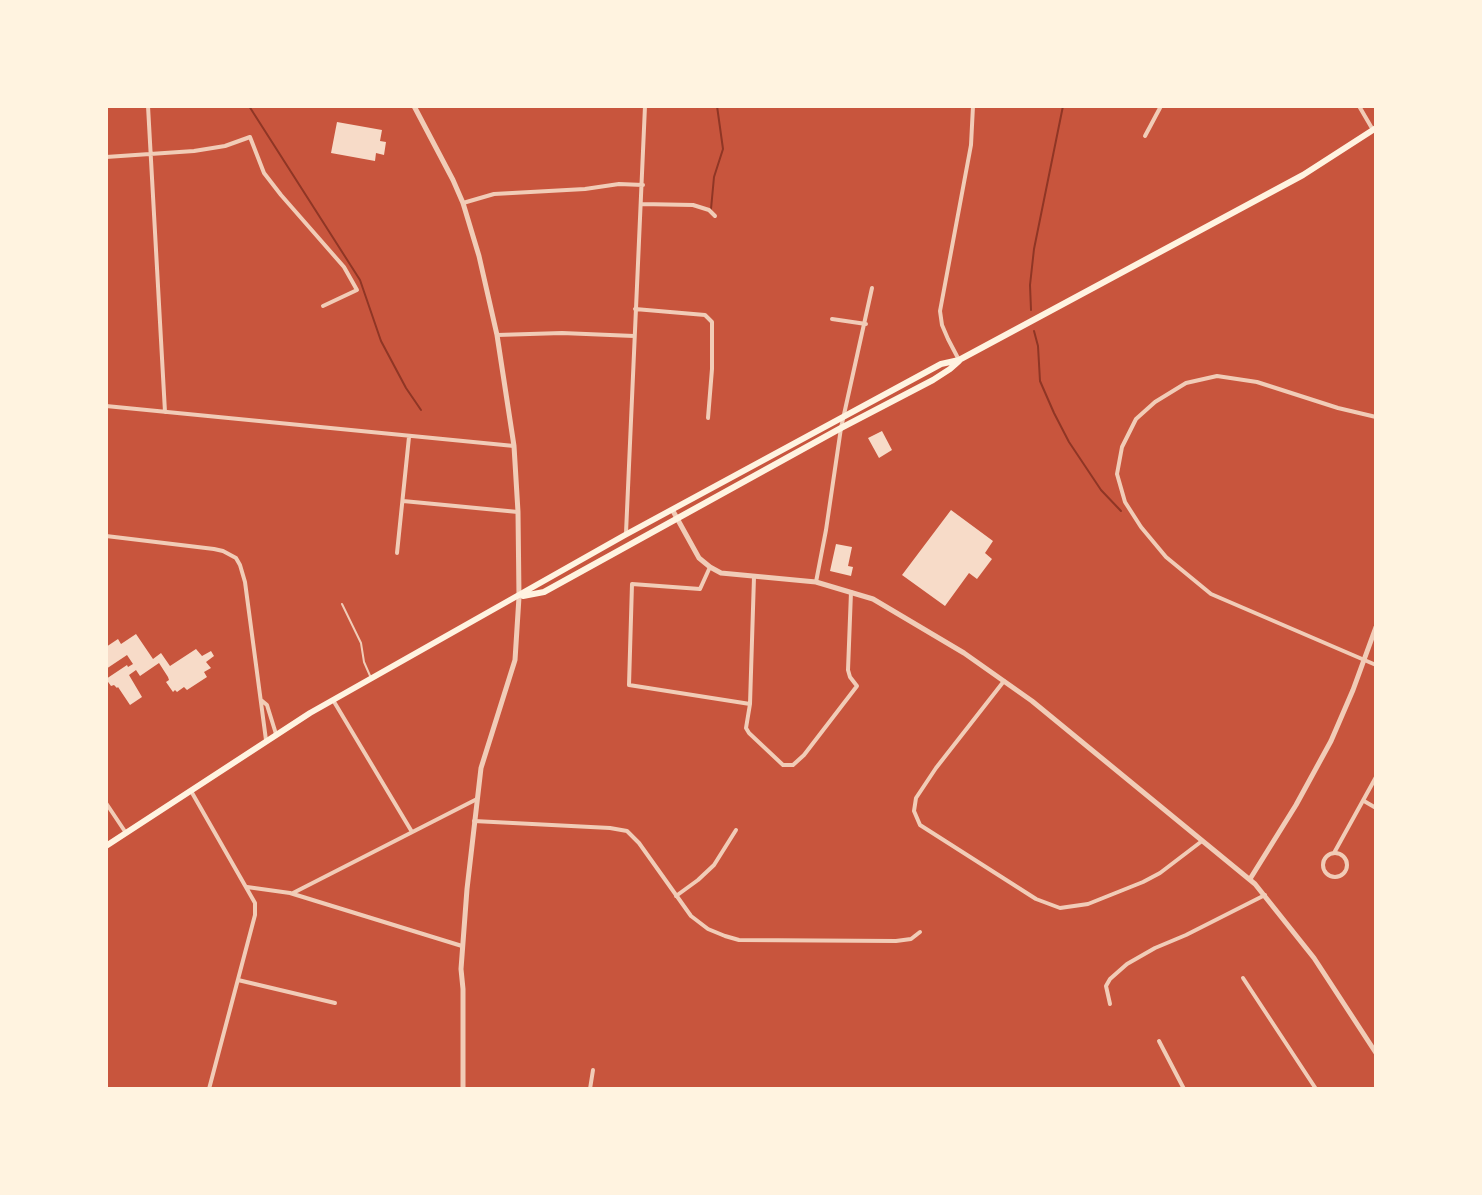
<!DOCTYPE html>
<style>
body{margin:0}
#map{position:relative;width:1482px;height:1195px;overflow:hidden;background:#c8553d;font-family:"Archivo Narrow",sans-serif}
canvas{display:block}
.frame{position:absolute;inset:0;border:108px solid #fff3e0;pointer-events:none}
</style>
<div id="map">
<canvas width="1482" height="1195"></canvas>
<div class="frame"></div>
</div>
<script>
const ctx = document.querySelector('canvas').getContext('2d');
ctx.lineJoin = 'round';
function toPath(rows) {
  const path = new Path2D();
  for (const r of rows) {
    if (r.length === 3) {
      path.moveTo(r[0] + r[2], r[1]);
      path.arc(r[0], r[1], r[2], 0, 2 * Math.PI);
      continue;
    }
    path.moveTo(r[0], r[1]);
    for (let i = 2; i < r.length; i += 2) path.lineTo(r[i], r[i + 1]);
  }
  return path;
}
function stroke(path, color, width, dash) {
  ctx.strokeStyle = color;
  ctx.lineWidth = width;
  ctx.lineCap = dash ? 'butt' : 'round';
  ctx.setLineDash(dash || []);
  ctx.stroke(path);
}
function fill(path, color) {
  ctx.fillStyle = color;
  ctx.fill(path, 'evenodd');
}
stroke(toPath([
 [249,106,360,280,381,341,406,388,421,410],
 [711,209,714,177,723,149,717,106],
 [1031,310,1030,285,1034,249,1063,106],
 [1034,331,1038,346,1040,381,1054,413,1069,442,1101,490,1121,511]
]), '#8f3625', 2);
fill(toPath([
 [337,122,382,130,380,141,386,142,384,155,376,153,375,161,331,153],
 [882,431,892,450,879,458,868,438],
 [951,510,993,541,985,553,992,559,977,579,969,573,945,606,902,575],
 [836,544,852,547,848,566,853,567,851,576,830,571],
 [136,634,153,659,161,653,170,666,196,649,202,656,211,651,214,656,206,662,211,668,204,672,207,677,187,690,184,687,177,692,175,690,173,692,166,682,169,680,168,677,159,663,140,676,136,670,129,675,142,697,130,705,118,687,117,688,114,685,111,686,106,679,127,665,128,667,133,664,127,655,106,669,106,647,118,639,121,644]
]), '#f7dbc8');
stroke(toPath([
 [342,604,361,643,364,662,371,678]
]), '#f1ccb7', 2);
stroke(toPath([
 [148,106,165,412],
 [1359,106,1373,130],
 [1145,136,1161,106],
 [106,157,194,151,225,146,250,137,264,173,281,195,344,267,357,290,323,306],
 [463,203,494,194,585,189,619,184,643,185],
 [641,204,693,205,709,210,715,216],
 [635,309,705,315,712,322,712,369,708,418],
 [832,319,866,324],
 [497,335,562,333,634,336],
 [959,360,948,339,942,325,940,311,971,145,973,106],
 [106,406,514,446],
 [1376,417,1338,408,1257,382,1217,376,1186,383,1155,402,1136,419,1122,447,1117,474,1125,502,1141,527,1166,557,1211,594,1376,665],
 [403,501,518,512],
 [626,533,645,106],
 [106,536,214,549,223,551,236,558,240,565,245,582,266,740],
 [397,553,409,437],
 [710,567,700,589,632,584,629,685,750,704],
 [754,577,750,704,746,728,749,733,783,765,793,765,804,755,857,686,850,677,848,670,851,592],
 [816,582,826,530,841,428,872,288],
 [1004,681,936,768,916,798,914,811,920,825,1036,899,1060,908,1088,904,1143,882,1160,873,1202,841],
 [261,700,267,705,276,734],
 [333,700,412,832],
 [191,791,255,903,255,915,209,1089],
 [1364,801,1376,808],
 [106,803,126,833],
 [474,821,610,828,627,831,639,843,691,916,708,929,725,936,739,940,896,941,911,939,920,932],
 [1335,865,12],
 [1334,853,1376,777],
 [247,887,290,893,462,946],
 [293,893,477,799],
 [676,896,698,880,714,865,736,830],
 [1243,978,1316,1089],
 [238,980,335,1003],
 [1110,1004,1106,986,1110,979,1127,964,1155,948,1186,935,1265,895],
 [1159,1041,1184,1089],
 [590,1089,593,1070]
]), '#f1ccb7', 4);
stroke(toPath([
 [414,106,453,180,463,203,479,256,497,335,514,446,518,512,519,597,515,660,481,768,467,889,461,969,463,989,463,1089],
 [673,511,699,558,710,567,721,573,816,582,873,599,964,653,1032,701,1255,884,1314,958,1376,1053],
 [1250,879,1296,805,1331,741,1353,690,1376,627]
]), '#f1ccb7', 5);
stroke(toPath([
 [523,596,544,592,841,428,933,380,950,369,959,361],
 [106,846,310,713,625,535,941,364,959,360,1303,175,1376,128]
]), '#fff3e0', 6);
</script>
